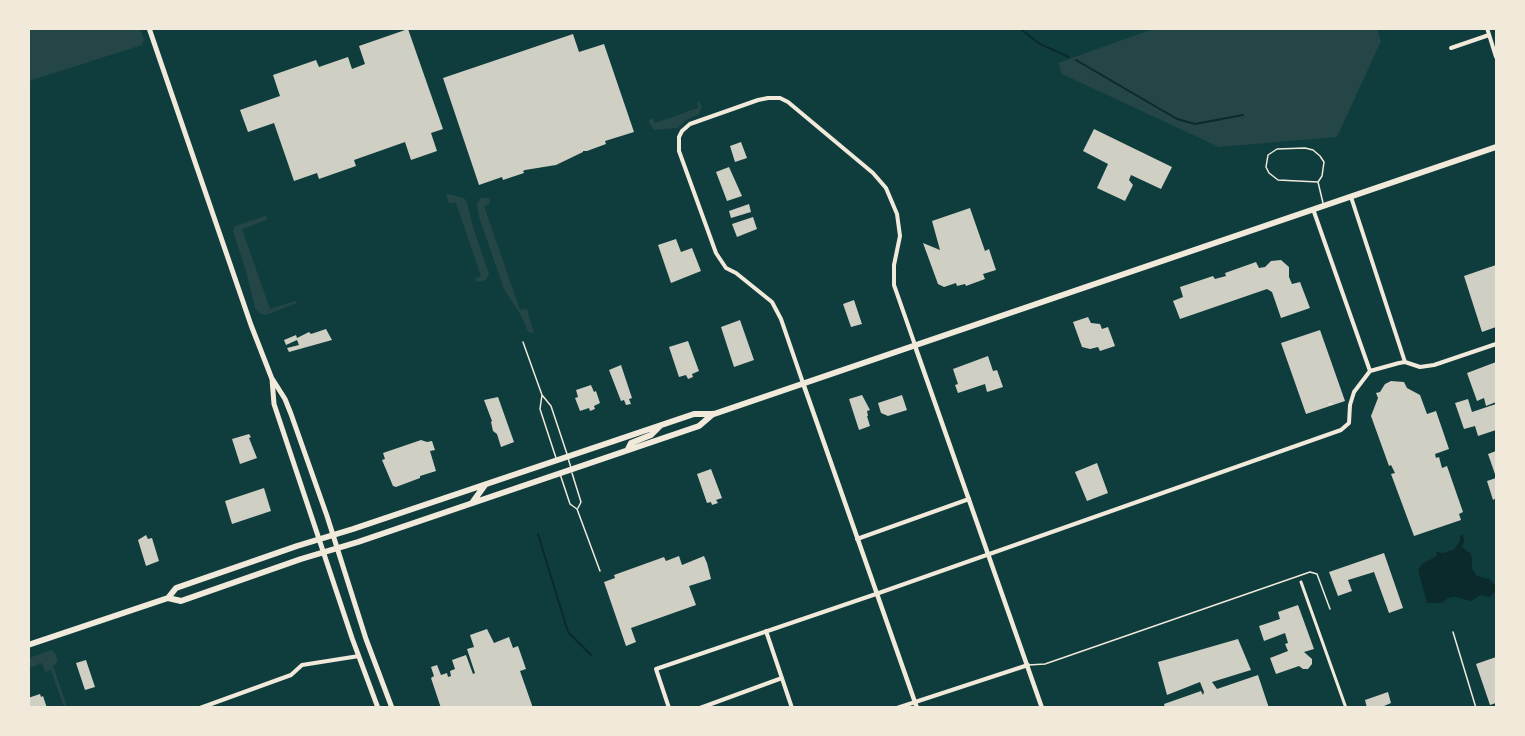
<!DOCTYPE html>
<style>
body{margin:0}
#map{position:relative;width:1525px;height:736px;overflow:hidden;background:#0f3d3e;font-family:Raleway,sans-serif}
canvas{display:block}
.frame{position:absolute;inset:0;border:30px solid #f1e9da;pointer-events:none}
</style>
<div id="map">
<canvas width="1525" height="736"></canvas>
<div class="frame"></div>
</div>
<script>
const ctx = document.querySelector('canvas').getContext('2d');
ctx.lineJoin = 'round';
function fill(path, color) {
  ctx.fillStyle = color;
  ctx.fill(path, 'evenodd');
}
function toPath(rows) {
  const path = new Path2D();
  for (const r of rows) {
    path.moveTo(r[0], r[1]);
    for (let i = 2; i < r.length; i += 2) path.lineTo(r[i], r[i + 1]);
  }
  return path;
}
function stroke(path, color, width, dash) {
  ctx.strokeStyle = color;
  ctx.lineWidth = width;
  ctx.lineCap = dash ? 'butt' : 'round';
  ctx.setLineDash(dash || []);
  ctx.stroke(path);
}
fill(toPath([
 [29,28,140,29,144,40,142,45,29,81],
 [1153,29,1377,29,1381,41,1337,137,1219,147,1062,74,1058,63],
 [699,101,702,107,699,114,686,120,678,128,654,130,649,123,649,120,652,118,655,123,698,108,697,103],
 [448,194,464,198,467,202,472,224,489,274,486,280,476,282,475,279,481,276,456,203,449,203,446,195],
 [481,198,488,198,490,200,490,203,484,206,520,310,527,309,534,333,528,332,521,315,504,289,479,217,477,204],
 [265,216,267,216,267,220,242,229,270,309,295,301,297,303,266,315,259,313,255,308,246,271,233,231,235,226],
 [51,650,55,653,58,662,53,666,67,707,64,707,51,670,45,672,42,663,29,668,29,658]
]), '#244646');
fill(toPath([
 [1460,535,1463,535,1464,541,1462,547,1470,553,1472,558,1472,569,1477,576,1489,579,1496,586,1495,592,1490,597,1481,595,1471,601,1455,597,1448,598,1442,603,1427,603,1418,570,1422,564,1437,556,1436,552,1444,553,1454,549,1460,541]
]), '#0a2a2b');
stroke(toPath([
 [1019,28,1040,44,1069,57],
 [1076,60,1177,119,1195,124,1243,115],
 [538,534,568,632,591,655]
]), '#0a2a2b', 2);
fill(toPath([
 [408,29,443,129,431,133,437,151,411,160,405,142,354,160,356,166,319,179,317,173,294,181,274,123,248,132,240,110,280,96,273,75,316,60,319,67,348,57,352,69,365,64,359,46],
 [573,34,579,52,604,44,634,132,605,141,606,144,587,151,583,151,583,152,556,165,525,170,523,171,524,173,503,180,502,177,479,185,443,78],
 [1094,129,1172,167,1161,189,1131,175,1129,180,1133,185,1125,201,1097,188,1108,164,1083,151],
 [741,142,747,158,735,162,730,146],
 [729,167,742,196,727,201,716,172],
 [749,204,751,212,731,218,729,211],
 [970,208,985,251,989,249,996,270,983,274,985,279,966,286,965,284,957,286,956,283,944,287,938,284,923,243,940,250,932,221],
 [753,217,757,229,737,237,732,224],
 [676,239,681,252,692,248,701,271,671,283,658,245],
 [1281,260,1289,267,1289,277,1292,284,1300,282,1310,308,1281,318,1272,292,1267,289,1180,319,1173,301,1183,297,1180,287,1213,276,1215,279,1226,276,1225,273,1256,262,1259,268,1265,267,1271,261],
 [1496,265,1496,327,1482,332,1464,276],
 [854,300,862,324,851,327,843,304],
 [1088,317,1091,323,1100,324,1102,329,1108,327,1115,346,1100,351,1098,347,1090,349,1082,347,1073,322],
 [740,320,754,360,734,367,721,327],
 [326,329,332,340,289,352,287,348,299,345,297,340,286,345,284,340,296,335,297,338,309,332,311,334],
 [1320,330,1345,401,1306,414,1281,343],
 [688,341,699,371,692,374,693,377,688,379,686,375,679,377,669,347],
 [988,356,993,371,997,370,1003,387,987,392,985,384,958,393,955,385,958,384,953,369],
 [1496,362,1496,402,1486,406,1484,398,1477,401,1467,373],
 [621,365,632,398,629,399,631,404,626,405,624,400,621,401,609,370],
 [1391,381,1404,382,1407,388,1420,395,1427,414,1436,411,1449,449,1435,454,1436,458,1439,457,1442,468,1447,466,1463,512,1459,514,1461,520,1414,536,1391,474,1395,473,1391,465,1389,466,1371,416,1378,398,1376,393,1380,392,1385,384],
 [591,385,594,392,596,391,600,403,594,406,595,409,590,411,589,408,580,411,575,398,578,397,576,390],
 [862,395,870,410,867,411,868,416,867,416,870,426,859,430,849,399],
 [902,395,907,410,888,416,881,413,878,403],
 [498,397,514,442,501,447,497,434,493,431,491,422,492,421,484,400],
 [1468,399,1472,412,1496,404,1496,430,1478,436,1475,426,1464,429,1455,403],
 [249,434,251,437,249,438,257,458,240,464,232,439],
 [421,440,427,442,432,441,435,450,430,451,436,471,420,476,420,478,396,487,393,486,382,460,385,459,383,453],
 [1496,451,1496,477,1488,454],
 [1097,463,1108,493,1087,501,1075,472],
 [711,469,722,498,716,500,718,503,712,505,711,502,707,503,697,474],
 [1496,478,1496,498,1493,500,1487,481],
 [264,488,271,511,232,524,225,501],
 [146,535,148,539,152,538,159,561,146,566,138,540],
 [1384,553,1403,608,1389,613,1374,572,1348,580,1352,591,1338,596,1329,572],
 [679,556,682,565,704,556,707,563,711,579,689,586,696,605,631,628,636,642,626,646,604,582,615,578,614,575,664,557,666,561],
 [1298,605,1314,649,1304,652,1312,659,1312,664,1308,669,1303,669,1299,666,1276,674,1270,658,1288,651,1285,644,1288,643,1285,633,1264,641,1259,626,1280,619,1278,612],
 [487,629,494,643,509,637,513,648,518,646,526,669,520,671,533,708,441,708,431,678,434,676,431,667,437,665,441,675,447,673,448,677,451,676,450,671,455,669,452,660,466,655,473,674,475,673,467,649,474,647,470,635],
 [1238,639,1251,670,1212,682,1217,689,1258,675,1269,708,1165,708,1164,704,1201,691,1203,695,1204,692,1200,682,1167,695,1158,662],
 [1496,657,1496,703,1490,705,1476,664],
 [86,660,95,687,85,690,76,663],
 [1388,692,1391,703,1384,706,1384,708,1367,708,1365,700],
 [40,694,41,697,43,696,47,708,28,708,28,698]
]), '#cfcfc3');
stroke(toPath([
 [1329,404,1332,404]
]), '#f1e9da', 1.5);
stroke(toPath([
 [1318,182,1278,180,1269,173,1266,167,1268,155,1277,149,1305,148,1313,150,1320,156,1324,162,1322,176,1318,182,1323,203],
 [523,342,542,395,551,406,567,454],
 [542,395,540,409,556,458],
 [568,458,571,468],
 [572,473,581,502,578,508],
 [560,474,570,504,577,509,600,571],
 [1453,632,1476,708],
 [1028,665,1045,664,1310,572,1317,574,1330,609]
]), '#f1e9da', 1.5);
stroke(toPath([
 [1301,582,1346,708]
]), '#f1e9da', 3);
stroke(toPath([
 [1487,28,1496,57],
 [1451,48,1489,35],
 [1351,197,1405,362],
 [1313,209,1370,371],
 [803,383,781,319,772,302,736,273,726,268,716,253,679,151,679,137,682,131,690,124,758,100,768,98,780,98,788,102,873,173,886,188,897,214,900,236,894,265,894,285,915,345],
 [857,539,969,499],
 [766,631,792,708],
 [200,708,291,675,302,665,359,656],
 [669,708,656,669,876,594,1341,430,1349,423,1350,405,1354,392,1370,371,1399,363,1405,362,1420,367,1434,365,1496,344],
 [700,708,782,678],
 [897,708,1028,665]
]), '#f1e9da', 4);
stroke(toPath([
 [915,346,1042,708],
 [803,383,917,708]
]), '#f1e9da', 4.5);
stroke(toPath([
 [149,28,251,325,272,379,274,404,352,638,378,708],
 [273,380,285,399,291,414,327,516,366,639,392,708]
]), '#f1e9da', 5);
stroke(toPath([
 [628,449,631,443,651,435,659,427],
 [472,503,485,485],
 [168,598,176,588,297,546,353,529,694,414,714,414,1496,147],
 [28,645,168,598,181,601,301,559,358,542,699,426,713,414]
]), '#f1e9da', 6);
</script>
